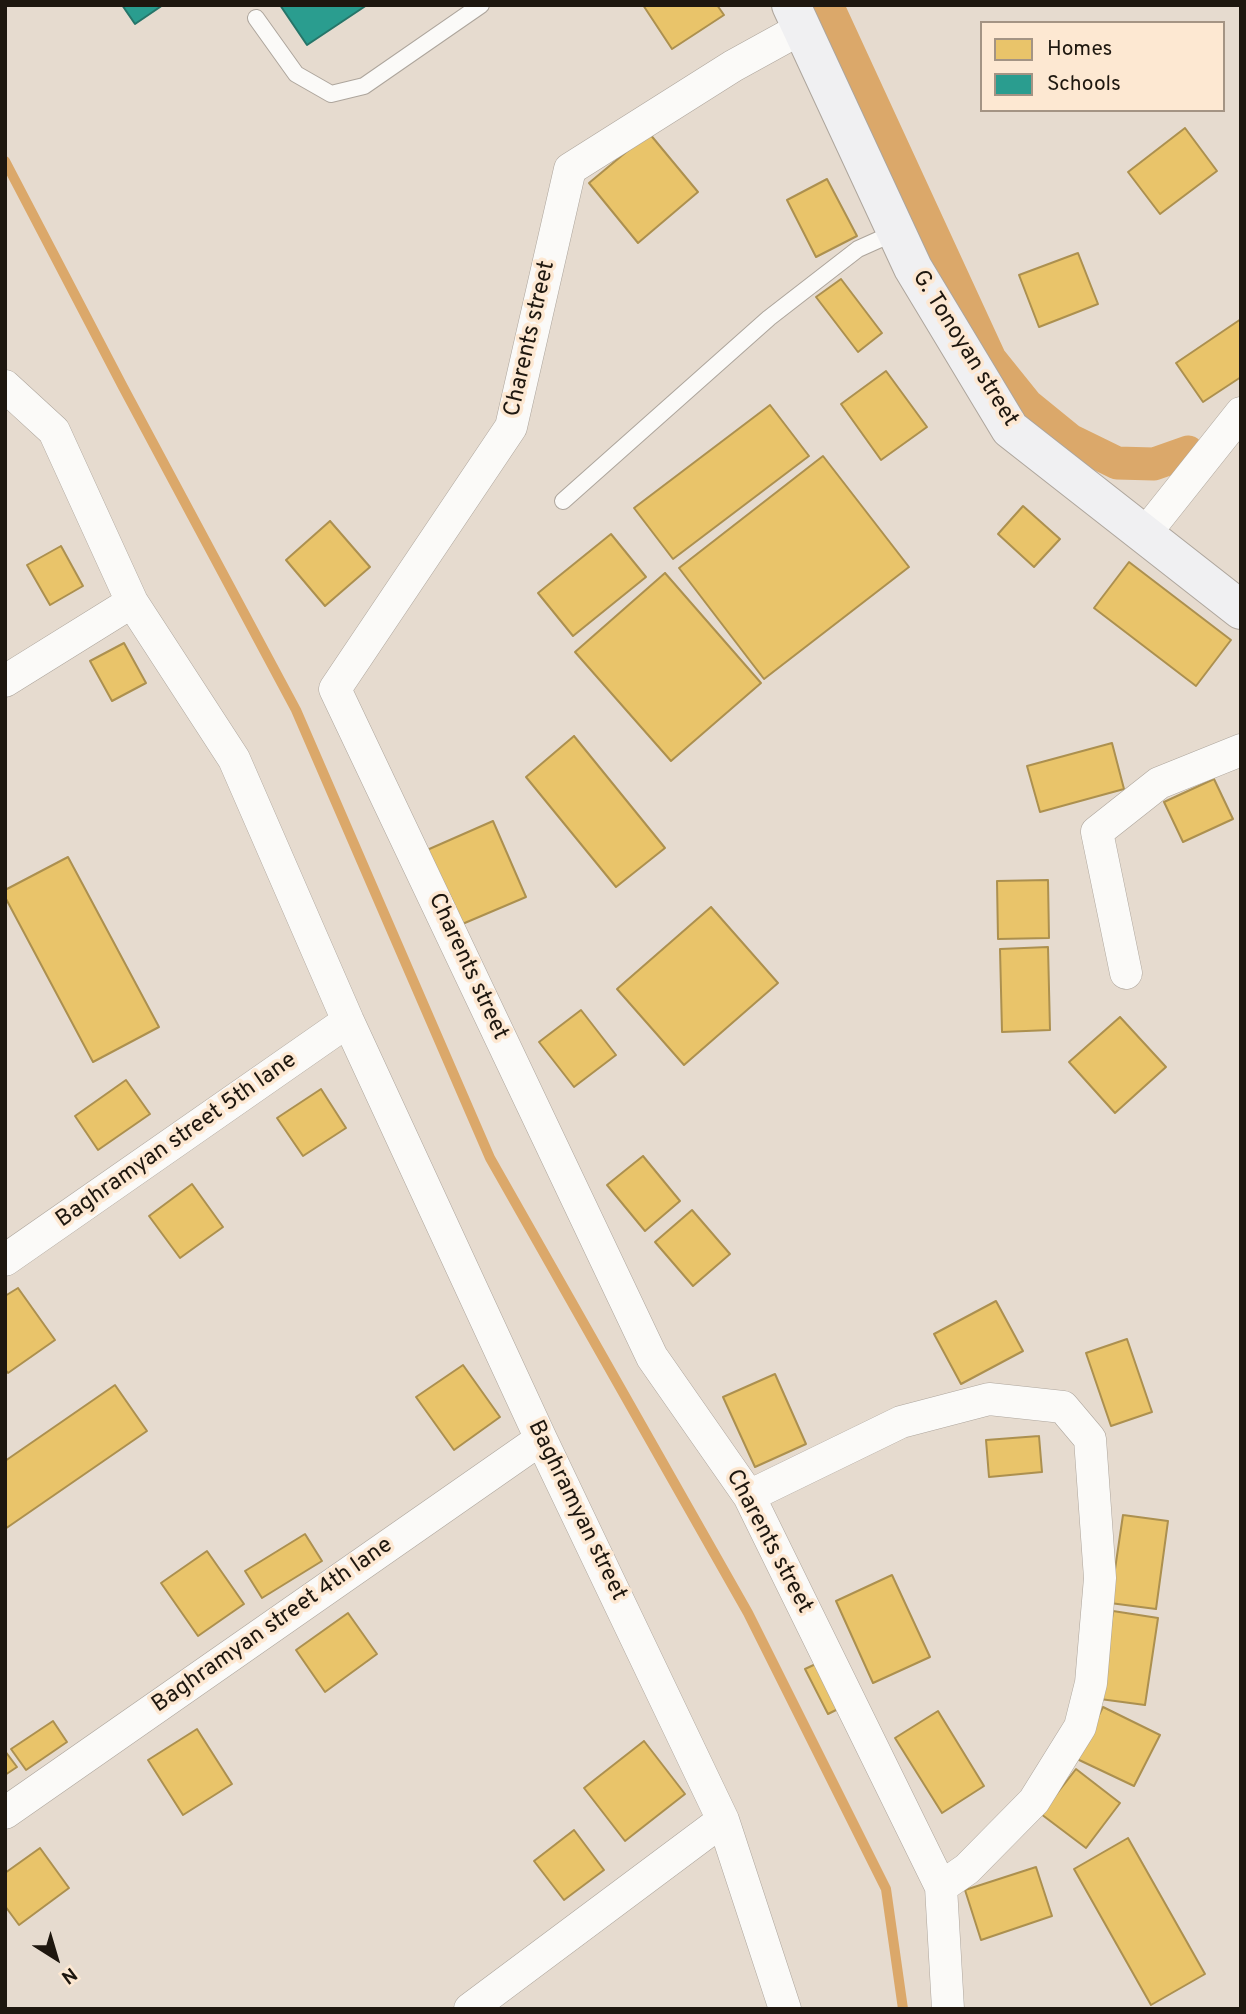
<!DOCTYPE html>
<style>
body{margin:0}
#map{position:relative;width:1246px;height:2014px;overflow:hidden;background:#e6dbcf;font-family:Overpass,sans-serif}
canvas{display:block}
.frame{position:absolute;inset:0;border:7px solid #1e170f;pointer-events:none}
.legend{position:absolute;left:980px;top:21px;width:245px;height:91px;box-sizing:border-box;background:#fde8d2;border:2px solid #a49484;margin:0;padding:9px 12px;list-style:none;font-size:21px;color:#1e170f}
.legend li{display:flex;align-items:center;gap:14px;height:35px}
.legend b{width:35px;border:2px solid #a49484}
.north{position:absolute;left:21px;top:1923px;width:70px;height:70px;-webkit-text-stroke:5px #fde8d2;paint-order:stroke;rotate:143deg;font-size:19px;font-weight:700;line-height:28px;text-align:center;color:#1e170f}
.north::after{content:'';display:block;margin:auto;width:24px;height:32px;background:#1e170f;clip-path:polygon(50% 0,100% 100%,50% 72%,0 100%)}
</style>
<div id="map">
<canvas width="1246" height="2014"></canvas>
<div class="frame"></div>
<ul class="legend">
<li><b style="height:19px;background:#e9c46a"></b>Homes</li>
<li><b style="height:19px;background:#2a9d8f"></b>Schools</li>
</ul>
<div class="north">N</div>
</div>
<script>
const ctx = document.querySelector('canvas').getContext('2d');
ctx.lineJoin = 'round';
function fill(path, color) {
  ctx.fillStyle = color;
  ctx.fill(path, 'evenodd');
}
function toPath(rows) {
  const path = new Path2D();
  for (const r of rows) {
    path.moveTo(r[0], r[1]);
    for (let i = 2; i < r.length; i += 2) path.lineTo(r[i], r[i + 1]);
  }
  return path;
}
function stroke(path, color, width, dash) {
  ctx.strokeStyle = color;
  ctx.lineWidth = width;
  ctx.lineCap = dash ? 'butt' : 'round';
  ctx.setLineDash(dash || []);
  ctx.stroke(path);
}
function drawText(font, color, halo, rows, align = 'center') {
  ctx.font = font + ' Overpass,sans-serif';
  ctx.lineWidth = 7;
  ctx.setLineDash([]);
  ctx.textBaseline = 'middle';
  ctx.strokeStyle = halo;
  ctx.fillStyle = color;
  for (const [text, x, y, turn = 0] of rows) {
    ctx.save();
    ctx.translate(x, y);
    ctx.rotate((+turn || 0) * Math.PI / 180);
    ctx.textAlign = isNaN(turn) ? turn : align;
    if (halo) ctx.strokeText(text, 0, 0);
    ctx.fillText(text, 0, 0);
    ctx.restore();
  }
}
const homes = toPath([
 [643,5,717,5,724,15,672,49,643,5],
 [1185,128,1217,171,1160,214,1128,172,1185,128],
 [649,133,698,192,638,243,589,183,649,133],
 [827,179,857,236,816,257,787,200,827,179],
 [1078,253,1098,304,1039,327,1019,275,1078,253],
 [841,279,882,333,858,352,816,297,841,279],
 [1241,319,1241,377,1203,402,1176,363,1241,319],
 [886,371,927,427,881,460,841,404,886,371],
 [770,405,809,456,673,559,634,508,770,405],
 [823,456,909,567,764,679,679,568,823,456],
 [1023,506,1060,539,1034,567,998,534,1023,506],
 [330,521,370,567,325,606,286,560,330,521],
 [611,534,646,577,573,636,538,593,611,534],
 [61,546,83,586,50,605,27,565,61,546],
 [1129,562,1231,640,1196,686,1094,608,1129,562],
 [665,573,761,683,671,761,575,652,665,573],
 [124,643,146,683,112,701,90,661,124,643],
 [574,736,665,848,616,887,526,777,574,736],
 [1112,743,1124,789,1040,812,1027,766,1112,743],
 [1214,779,1233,819,1183,842,1164,802,1214,779],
 [493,821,526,897,460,925,427,850,493,821],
 [68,857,159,1027,93,1062,5,897,5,890,68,857],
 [1048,880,1049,938,998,939,997,881,1048,880],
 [711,907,778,983,684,1065,617,989,711,907],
 [1048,947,1050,1030,1002,1032,1000,949,1048,947],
 [581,1010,616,1055,574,1087,539,1042,581,1010],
 [1120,1017,1166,1067,1115,1113,1069,1062,1120,1017],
 [126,1080,150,1114,98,1150,75,1116,126,1080],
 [321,1089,346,1128,303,1156,277,1118,321,1089],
 [643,1156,680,1201,645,1231,607,1185,643,1156],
 [192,1184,223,1227,180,1258,149,1216,192,1184],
 [692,1210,730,1254,693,1286,655,1242,692,1210],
 [18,1288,55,1340,8,1373,5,1369,5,1296,18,1288],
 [996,1301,1023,1351,961,1384,934,1334,996,1301],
 [1127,1339,1152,1412,1111,1426,1086,1353,1127,1339],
 [463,1365,500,1417,454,1450,416,1397,463,1365],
 [775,1374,806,1444,755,1467,723,1397,775,1374],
 [115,1385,147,1431,5,1529,5,1461,115,1385],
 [1039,1436,1042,1472,989,1477,986,1440,1039,1436],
 [1123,1515,1168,1521,1156,1609,1110,1603,1123,1515],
 [305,1534,322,1561,262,1598,245,1571,305,1534],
 [207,1551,244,1604,198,1636,161,1583,207,1551],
 [892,1575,930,1657,873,1683,836,1601,892,1575],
 [1113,1611,1158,1618,1145,1705,1100,1699,1113,1611],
 [348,1613,377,1654,325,1692,296,1650,348,1613],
 [820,1662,842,1707,828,1714,805,1669,820,1662],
 [1103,1707,1160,1735,1134,1786,1077,1759,1103,1707],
 [938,1711,984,1786,942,1813,895,1738,938,1711],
 [53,1721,67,1742,26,1770,11,1749,53,1721],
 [197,1729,232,1784,183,1815,148,1760,197,1729],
 [644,1741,685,1794,625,1841,584,1788,644,1741],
 [5,1751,17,1767,5,1775,5,1751],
 [1076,1769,1120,1803,1086,1848,1041,1814,1076,1769],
 [574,1830,604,1870,564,1900,534,1861,574,1830],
 [1128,1838,1205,1974,1151,2005,1074,1869,1128,1838],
 [40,1848,69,1888,19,1925,5,1906,5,1873,40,1848],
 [1036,1867,1052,1916,981,1940,965,1890,1036,1867]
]);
fill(homes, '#e9c46a');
stroke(homes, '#ac904f', 2);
const schools = toPath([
 [122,5,163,5,135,24,122,5],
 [280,5,367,5,307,45,280,5]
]);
fill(schools, '#2a9d8f');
stroke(schools, '#267569', 2);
stroke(toPath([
 [5,161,123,387,296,710,490,1158,748,1613,886,1889,903,2009]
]), '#dba86a', 10);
stroke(toPath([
 [827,5,990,359,1027,405,1070,440,1117,463,1154,464,1188,452]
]), '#dba86a', 33);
const lane = toPath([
 [256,18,296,74,331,94,364,86,481,5],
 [563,501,769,318,858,249,896,232]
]);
const street = toPath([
 [802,28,733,66,570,169,511,427,335,689,652,1357,749,1496,941,1887,948,2009],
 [5,386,54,431,132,602,234,759,348,1021,541,1439,723,1820,785,2009],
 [1144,535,1241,413],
 [5,681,132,602],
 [1126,973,1097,832,1159,783,1241,750],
 [5,1260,348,1021],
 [749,1496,901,1422,989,1399,1063,1407,1090,1439,1100,1578,1091,1683,1080,1727,1034,1801,967,1869,941,1887],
 [5,1813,541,1439],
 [470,2009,723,1820]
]);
const secondary = toPath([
 [791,5,913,268,1010,429,1241,610]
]);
stroke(lane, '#ada59c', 18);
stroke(street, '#ada59c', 33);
stroke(secondary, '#ada59c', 40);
stroke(lane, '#fbfaf8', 16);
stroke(street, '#fbfaf8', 32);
stroke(secondary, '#f0f0f2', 38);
drawText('23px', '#1e170f', '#fde8d2', [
 ["Charents street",531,339,-77],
 ["G. Tonoyan street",964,349,58],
 ["Charents street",467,967,65],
 ["Baghramyan street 5th lane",177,1141,-35],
 ["Baghramyan street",576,1511,64],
 ["Charents street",768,1542,62],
 ["Baghramyan street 4th lane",273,1626,-35]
]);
</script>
